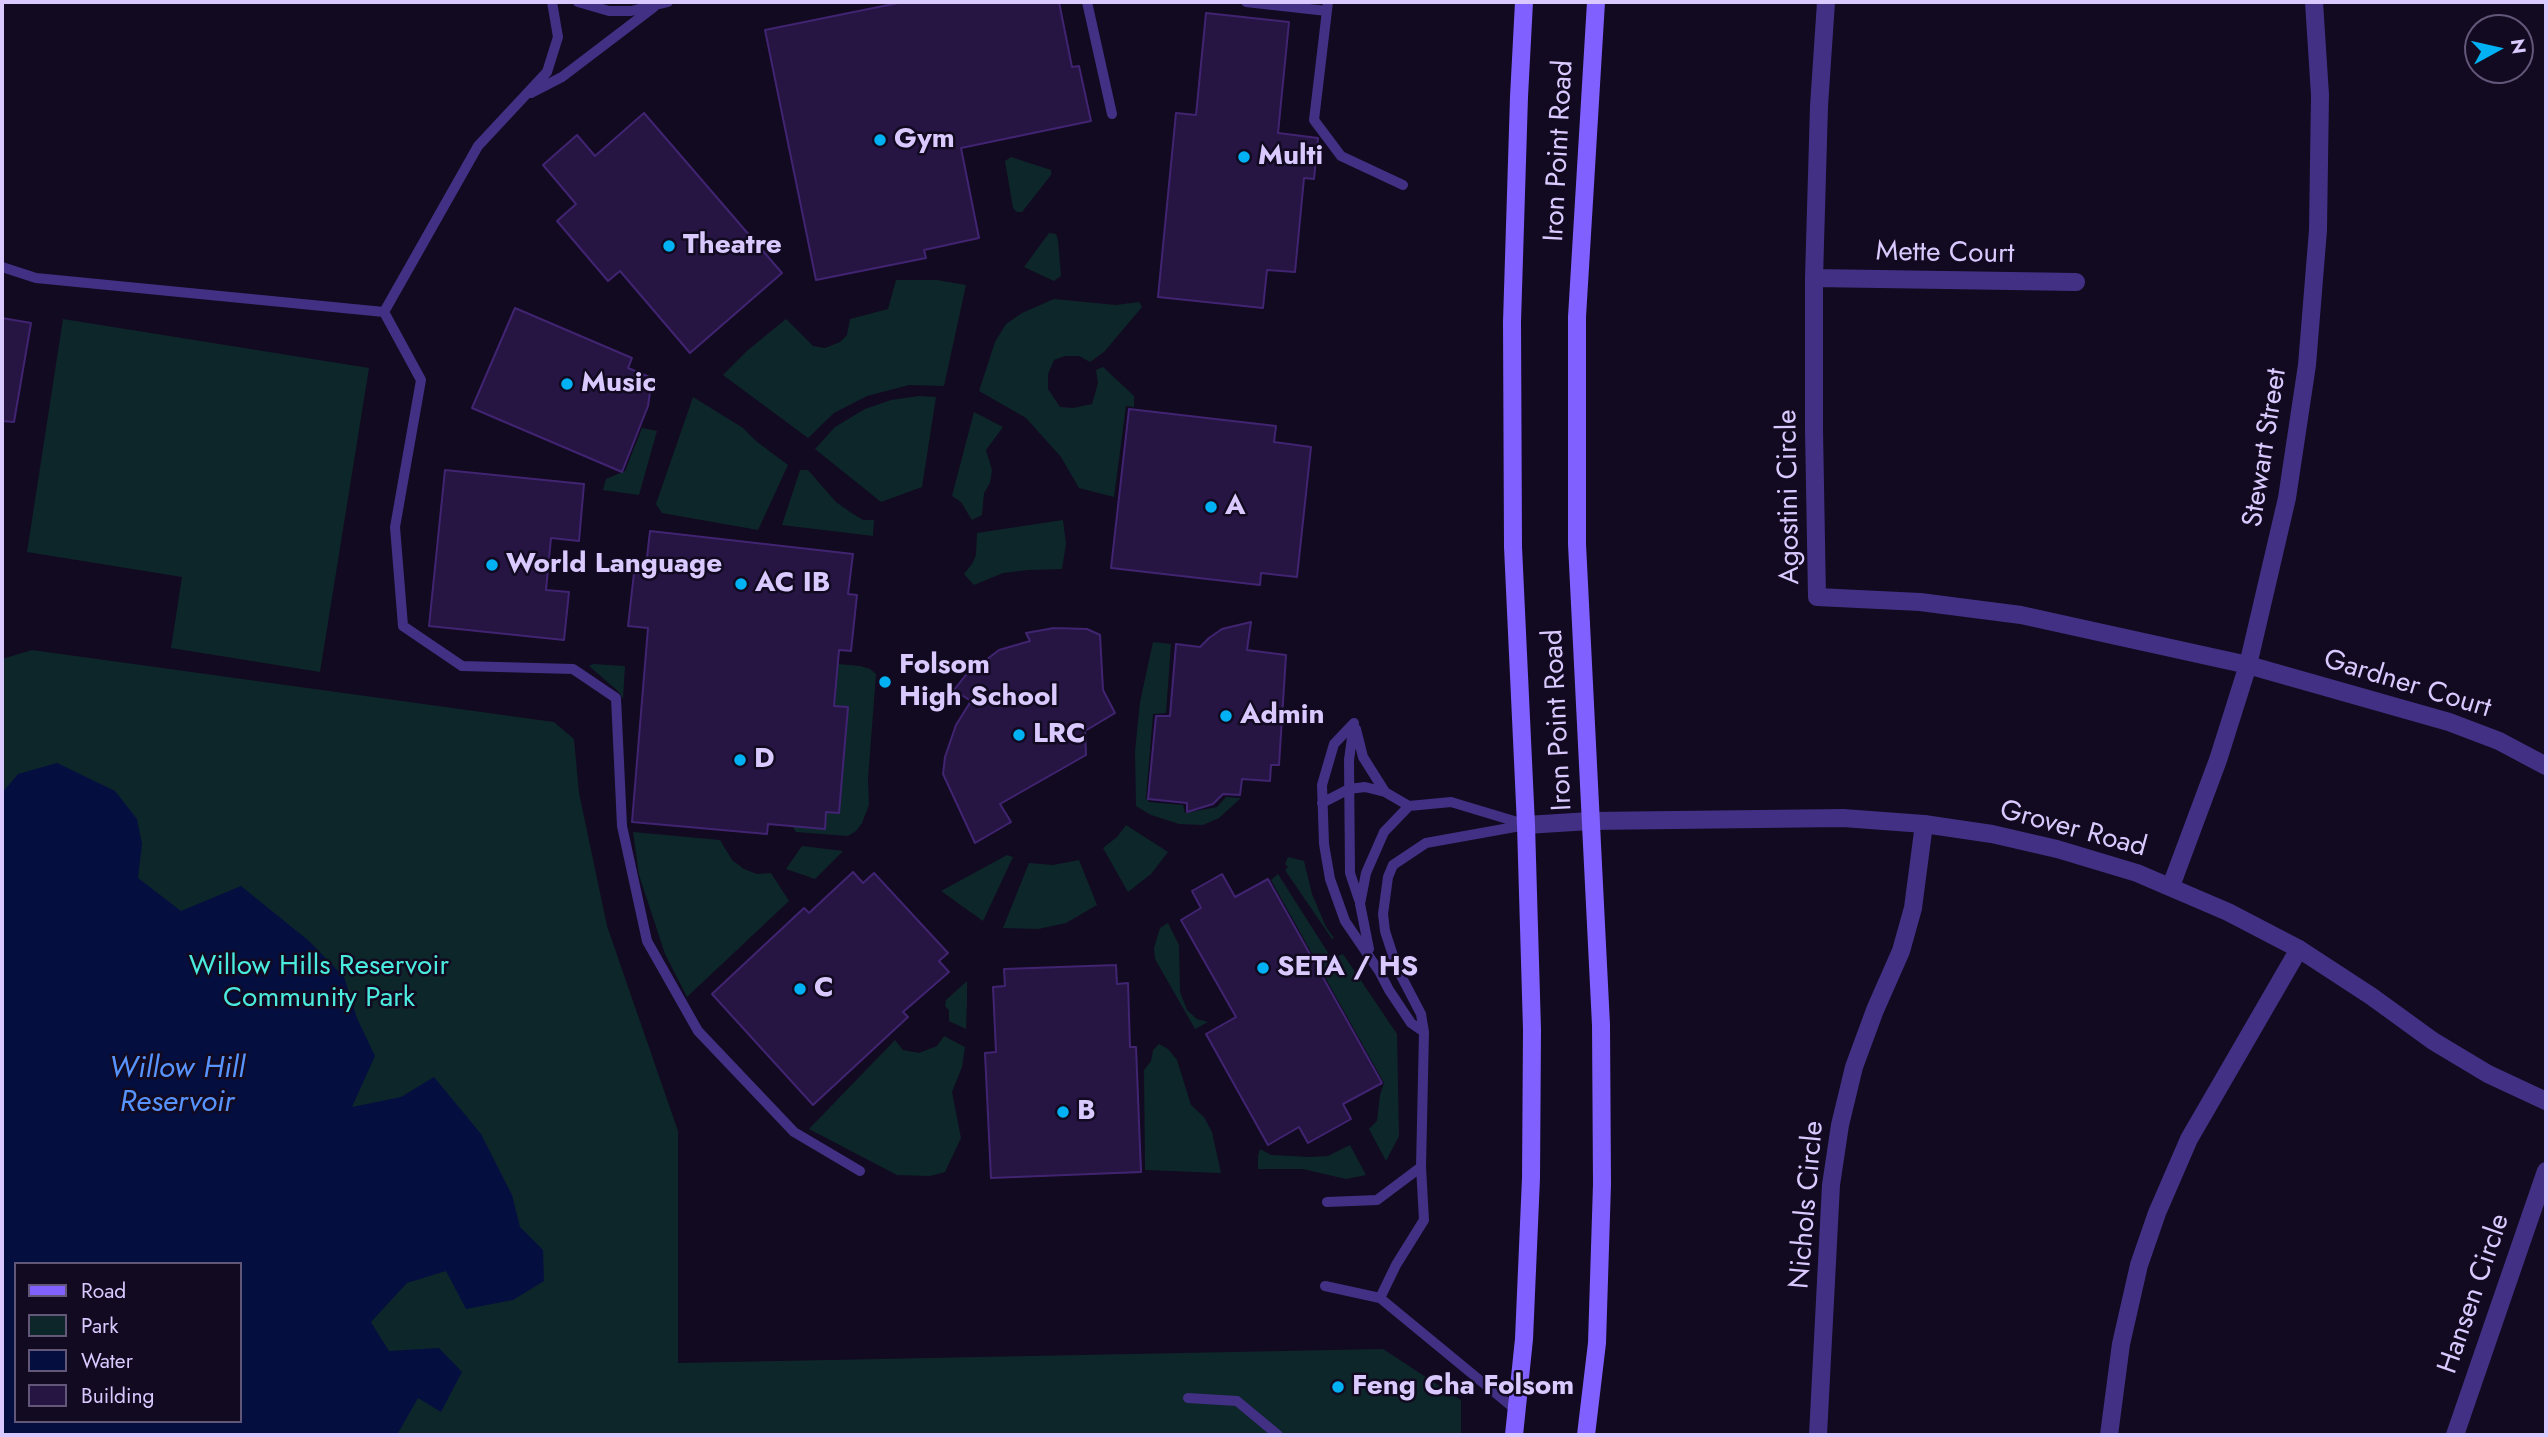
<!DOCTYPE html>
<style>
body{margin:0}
#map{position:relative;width:2548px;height:1437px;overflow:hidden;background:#120a20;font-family:Jost,sans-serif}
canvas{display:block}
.frame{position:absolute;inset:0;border:4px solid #d9c9ff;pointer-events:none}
.legend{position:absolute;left:14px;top:1262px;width:228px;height:161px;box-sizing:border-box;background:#120a20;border:2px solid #625679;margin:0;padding:9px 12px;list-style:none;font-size:21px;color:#d9c9ff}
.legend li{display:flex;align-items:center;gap:14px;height:35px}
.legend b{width:35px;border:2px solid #625679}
.north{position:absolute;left:2464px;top:14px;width:70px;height:70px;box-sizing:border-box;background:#120a20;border:2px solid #625679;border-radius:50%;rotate:82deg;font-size:19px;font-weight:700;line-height:28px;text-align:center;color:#d9c9ff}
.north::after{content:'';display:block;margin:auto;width:24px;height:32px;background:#00b2f4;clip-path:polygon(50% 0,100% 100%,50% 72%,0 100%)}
</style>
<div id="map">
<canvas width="2548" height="1437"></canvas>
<div class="frame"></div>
<ul class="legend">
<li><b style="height:9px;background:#8060ff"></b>Road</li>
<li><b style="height:19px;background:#0d262a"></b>Park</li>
<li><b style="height:19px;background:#040f3f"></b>Water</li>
<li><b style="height:19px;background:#261543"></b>Building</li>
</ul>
<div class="north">N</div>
</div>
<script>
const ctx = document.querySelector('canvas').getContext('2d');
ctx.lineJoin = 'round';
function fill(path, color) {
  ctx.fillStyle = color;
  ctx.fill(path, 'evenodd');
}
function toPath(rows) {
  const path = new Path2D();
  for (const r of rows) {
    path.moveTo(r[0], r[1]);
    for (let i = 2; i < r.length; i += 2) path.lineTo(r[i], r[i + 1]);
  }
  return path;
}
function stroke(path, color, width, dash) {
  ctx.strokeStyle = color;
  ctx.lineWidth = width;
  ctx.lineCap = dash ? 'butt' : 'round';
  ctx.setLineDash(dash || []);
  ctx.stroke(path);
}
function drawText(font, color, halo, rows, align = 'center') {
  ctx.font = font + ' Jost,sans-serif';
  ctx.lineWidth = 5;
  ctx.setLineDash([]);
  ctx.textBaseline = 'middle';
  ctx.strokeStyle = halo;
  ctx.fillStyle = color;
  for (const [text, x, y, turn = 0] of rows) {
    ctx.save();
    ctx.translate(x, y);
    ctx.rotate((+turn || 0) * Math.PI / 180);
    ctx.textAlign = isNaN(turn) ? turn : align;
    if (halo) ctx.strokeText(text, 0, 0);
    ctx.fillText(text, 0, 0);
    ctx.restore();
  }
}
fill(toPath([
 [1011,157,1051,170,1051,175,1022,212,1017,212,1013,208,1005,161],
 [1049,233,1056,234,1058,240,1061,276,1054,281,1024,267],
 [896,280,937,280,966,285,944,386,909,385,867,396,834,413,808,438,723,375,748,350,786,319,813,346,825,348,840,342,847,335,850,319,888,309],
 [1054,299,1116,305,1139,302,1142,307,1104,352,1090,362,1079,356,1065,356,1054,360,1048,374,1048,389,1060,407,1073,408,1092,404,1098,383,1096,370,1103,367,1134,396,1134,407,1126,406,1114,497,1079,488,1061,457,1026,418,979,391,995,342,1006,324,1022,313],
 [63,319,369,368,320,672,171,648,182,577,27,552],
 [919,396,936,397,922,487,881,502,815,449,835,427,865,409,891,400],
 [693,397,743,428,756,441,788,465,758,530,662,513,656,504],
 [974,412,1003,427,986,450,992,470,990,483,984,493,982,515,972,520,961,502,952,496],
 [642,428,657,431,639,495,603,490,606,479,625,471],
 [800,470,808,470,836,502,850,512,863,520,874,520,873,536,782,525],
 [1063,520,1066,544,1062,569,1028,570,1003,573,974,585,964,574,972,564,976,555,977,533],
 [1153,642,1171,644,1166,713,1153,714,1146,798,1149,802,1183,805,1185,813,1217,807,1226,797,1241,798,1219,818,1203,825,1179,824,1151,815,1136,806,1135,751,1140,702],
 [32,650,554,722,574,739,579,793,607,926,678,1131,678,1363,1383,1349,1461,1400,1461,1435,2,1435,2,659],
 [16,1264,240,1264,240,1421,16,1421],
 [817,662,860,666,870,669,876,674,868,779,869,805,862,823,856,831,848,836,796,832,792,826,824,829,826,812,839,813,848,708,834,706,836,690],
 [593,664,625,666,623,699,619,692,589,666],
 [1126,825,1168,852,1151,874,1128,892,1103,848,1117,837],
 [633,832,720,840,732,860,744,869,757,874,771,873,789,901,687,997,665,954,639,875],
 [802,846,843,851,815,879,786,869],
 [1007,855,1013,857,983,921,941,891],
 [1288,857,1304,861,1312,894,1326,927,1334,938,1332,939,1285,870,1288,867,1285,864],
 [1079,860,1097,905,1066,923,1038,929,1003,928,1029,863,1053,865],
 [1278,874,1332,959,1343,954,1397,1034,1399,1136,1386,1161,1369,1129,1377,1121,1380,1095,1384,1083,1271,880],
 [1168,923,1179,945,1180,992,1187,1010,1197,1019,1208,1022,1195,1029,1155,959,1154,948,1160,928],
 [967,981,967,1001,966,1029,949,1021,949,1010,945,1006,946,1000],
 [944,1036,965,1047,962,1067,952,1092,961,1138,945,1172,930,1176,897,1175,809,1129,895,1040,903,1050,919,1053,937,1046],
 [1159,1044,1168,1049,1177,1060,1191,1105,1204,1117,1212,1132,1221,1173,1145,1170,1144,1070,1151,1061,1153,1050],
 [1350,1145,1366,1175,1346,1179,1303,1169,1258,1169,1258,1156,1260,1149,1271,1155,1310,1157,1328,1156]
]), '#0d262a');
fill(toPath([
 [57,763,115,791,137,819,142,844,138,878,181,911,241,886,309,941,344,977,357,1018,375,1056,352,1107,401,1097,434,1077,481,1134,512,1195,520,1227,543,1250,544,1281,513,1300,466,1309,446,1271,407,1283,371,1322,389,1351,439,1348,462,1372,441,1412,418,1398,397,1435,2,1435,2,793,18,774],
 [16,1264,240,1264,240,1421,16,1421]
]), '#040f3f');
const building = toPath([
 [903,2,1059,2,1072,67,1079,66,1091,121,961,148,979,238,924,250,926,258,816,280,765,30,903,2],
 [1206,13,1289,22,1278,133,1318,138,1314,179,1304,178,1295,272,1267,270,1263,308,1158,297,1176,113,1196,115,1206,13],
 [644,113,782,273,690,353,620,271,608,281,557,221,576,204,543,165,577,135,595,156,644,113],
 [515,308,632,358,628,368,652,378,648,406,622,472,472,408,515,308],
 [2,318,31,323,14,422,2,421,2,318],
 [1129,409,1276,426,1274,442,1311,447,1297,577,1261,573,1260,585,1111,568,1129,409],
 [445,470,584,484,579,541,551,538,546,590,569,592,564,640,429,626,445,470],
 [650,531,853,554,848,594,857,595,851,651,839,650,834,706,848,707,839,813,826,812,825,829,768,824,767,834,632,822,648,628,628,626,634,573,645,575,650,531],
 [1251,622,1247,650,1286,655,1279,765,1271,765,1270,781,1242,779,1240,795,1223,794,1213,804,1187,812,1187,803,1148,799,1156,716,1170,716,1176,644,1200,647,1209,638,1222,629,1251,622],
 [1054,628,1087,629,1100,635,1103,690,1115,713,1085,731,1086,755,1000,804,1011,822,975,843,943,774,945,757,956,725,971,701,954,690,965,676,999,650,1030,641,1026,633,1054,628],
 [853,872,863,883,874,873,948,953,939,961,949,972,903,1012,908,1017,813,1105,712,994,804,908,809,913,853,872],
 [1222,874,1235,897,1268,879,1382,1083,1343,1104,1351,1119,1308,1143,1299,1127,1268,1145,1206,1034,1236,1017,1181,920,1201,908,1192,891,1222,874],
 [1116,965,1117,984,1128,983,1130,1047,1136,1047,1141,1172,991,1178,985,1053,996,1052,993,987,1005,986,1004,969,1116,965]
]);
fill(building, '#261543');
stroke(building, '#412471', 2);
stroke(toPath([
 [578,2,609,11,631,11,668,2],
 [1087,2,1112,114],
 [1246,2,1327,11],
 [1328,2,1314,120,1341,156,1403,185],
 [531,93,562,77,654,7],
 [2,267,36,278,384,312,478,146,547,72,558,37,552,2],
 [384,312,421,380,395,527,403,626,462,666,573,669,616,698,622,826,647,941,698,1031,794,1132,860,1171],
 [1354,723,1334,744,1322,785,1324,844,1330,879,1345,921,1379,971],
 [1354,723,1349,760,1350,873,1359,900],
 [1356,729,1363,757,1385,792],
 [1322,803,1349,789,1365,787,1385,792,1409,806,1451,802,1524,824],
 [1369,949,1360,904,1366,873,1384,832,1409,806],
 [1377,967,1389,990,1411,1023,1424,1032],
 [1327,1202,1377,1200,1421,1167],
 [1325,1286,1380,1298,1516,1410],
 [1380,1298,1396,1265,1424,1220,1421,1167,1424,1032,1421,1014,1397,968,1385,931,1383,914,1388,877,1393,865,1426,843,1526,825],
 [1188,1398,1237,1401,1278,1435]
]), '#423084', 10);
stroke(toPath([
 [1826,2,1819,106,1814,278,1814,429,1817,597,1920,602,2021,615,2248,665,2449,722,2499,741,2546,766],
 [1814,278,2076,282],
 [2171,886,2218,760,2248,665,2287,498,2307,365,2318,230,2320,95,2314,2],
 [1818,1435,1831,1185,1840,1125,1854,1067,1875,1010,1901,951,1913,908,1924,824],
 [2109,1435,2121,1344,2139,1265,2157,1213,2189,1139,2299,949],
 [2455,1435,2546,1171]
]), '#423084', 18);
stroke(toPath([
 [1526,825,1590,821,1843,818,1924,824,1992,834,2057,849,2137,873,2228,912,2299,949,2371,996,2433,1041,2488,1074,2546,1101]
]), '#423084', 18);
stroke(toPath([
 [1514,1435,1524,1339,1531,1178,1532,1030,1526,825,1513,547,1512,322,1519,97,1524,2],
 [1586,1435,1597,1343,1602,1184,1601,1025,1577,544,1577,317,1596,2]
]), '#8060ff', 18);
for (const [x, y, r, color] of [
 [880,140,7,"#00b2f4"],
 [1244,157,7,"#00b2f4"],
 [669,246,7,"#00b2f4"],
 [567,384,7,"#00b2f4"],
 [1211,507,7,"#00b2f4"],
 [492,565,7,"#00b2f4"],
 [741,584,7,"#00b2f4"],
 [885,682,7,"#00b2f4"],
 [1226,716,7,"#00b2f4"],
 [1019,735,7,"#00b2f4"],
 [740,760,7,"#00b2f4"],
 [1263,968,7,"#00b2f4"],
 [800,989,7,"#00b2f4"],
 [1063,1112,7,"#00b2f4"],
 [1338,1387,7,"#00b2f4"]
]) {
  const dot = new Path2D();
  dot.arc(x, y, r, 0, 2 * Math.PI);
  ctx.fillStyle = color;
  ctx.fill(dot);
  stroke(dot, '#120a20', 2.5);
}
drawText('bold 28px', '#d9c9ff', '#120a20', [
 ["Gym",894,140],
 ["Multi",1258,157],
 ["Theatre",683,246],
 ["Music",581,384],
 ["A",1225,507],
 ["World Language",506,565],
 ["AC IB",755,584],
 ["Folsom",899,666],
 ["High School",899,698],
 ["Admin",1240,716],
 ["LRC",1033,735],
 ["D",754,760],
 ["SETA / HS",1277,968],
 ["C",814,989],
 ["B",1077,1112],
 ["Feng Cha Folsom",1352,1387]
], 'left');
drawText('28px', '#d9c9ff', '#120a20', [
 ["Iron Point Road",1560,151,-87],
 ["Mette Court",1945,254,1],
 ["Stewart Street",2266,448,-81],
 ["Agostini Circle",1790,497,-91],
 ["Gardner Court",2407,685,17],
 ["Iron Point Road",1559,720,-93],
 ["Grover Road",2073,830,15],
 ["Nichols Circle",1808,1205,-85],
 ["Hansen Circle",2475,1294,-71]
]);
drawText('28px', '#4aeade', '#120a20', [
 ["Willow Hills Reservoir",319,967],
 ["Community Park",319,999]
]);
drawText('italic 30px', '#5794ff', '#120a20', [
 ["Willow Hill",177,1070],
 ["Reservoir",177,1104]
]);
</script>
